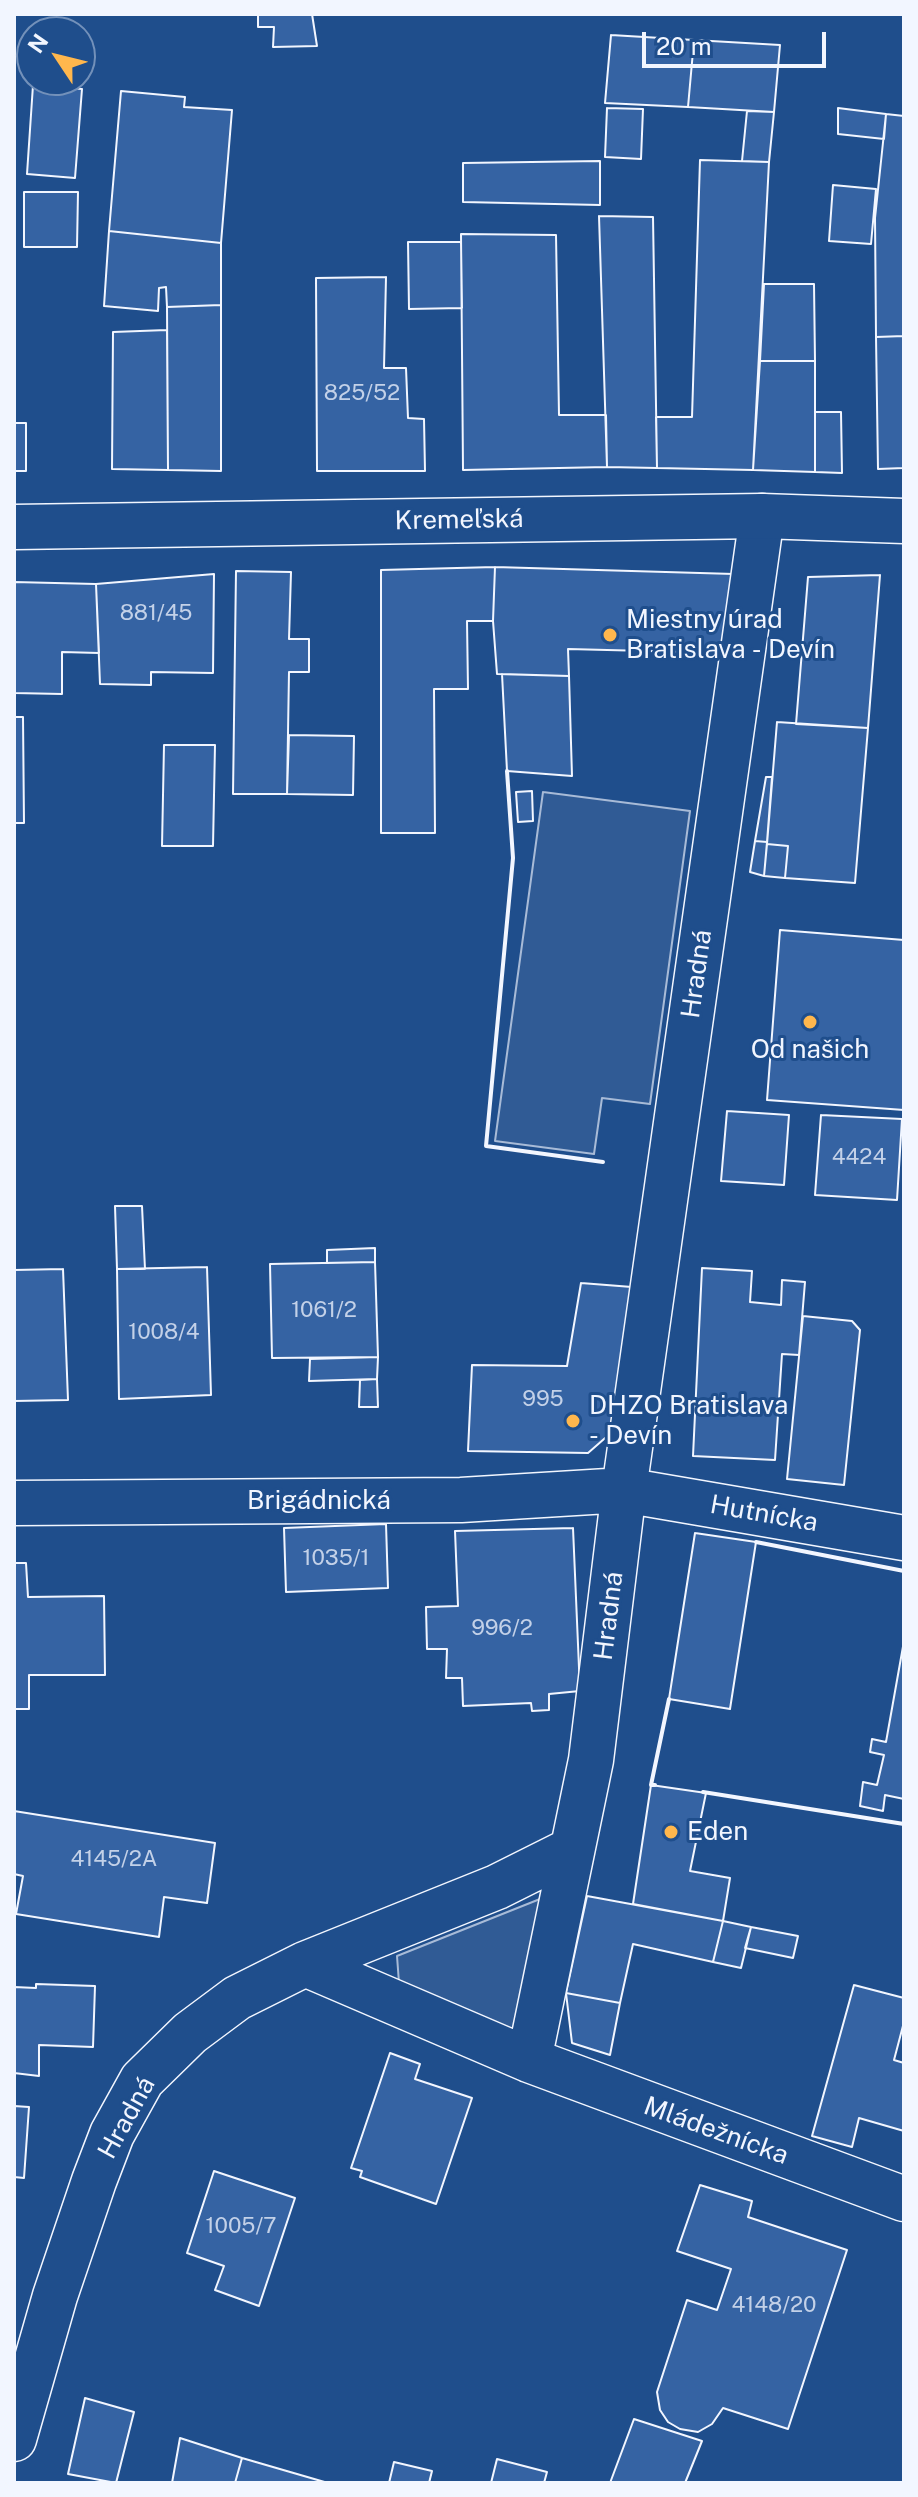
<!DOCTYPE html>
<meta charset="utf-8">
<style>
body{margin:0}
#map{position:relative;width:918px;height:2497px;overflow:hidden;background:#1f4e8c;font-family:"Public Sans",sans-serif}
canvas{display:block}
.frame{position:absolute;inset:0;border:16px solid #f2f6ff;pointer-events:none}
.north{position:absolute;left:16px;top:16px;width:80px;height:80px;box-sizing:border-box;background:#1f4e8c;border:2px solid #7391ba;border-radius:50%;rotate:305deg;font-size:22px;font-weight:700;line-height:32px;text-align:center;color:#f2f6ff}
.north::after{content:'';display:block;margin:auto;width:28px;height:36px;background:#ffb74d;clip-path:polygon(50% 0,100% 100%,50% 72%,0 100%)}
.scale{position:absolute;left:642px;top:32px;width:184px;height:36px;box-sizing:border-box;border:4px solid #f2f6ff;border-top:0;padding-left:10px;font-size:24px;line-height:28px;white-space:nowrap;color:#f2f6ff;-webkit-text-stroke:6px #1f4e8c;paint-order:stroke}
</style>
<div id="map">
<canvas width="918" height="2497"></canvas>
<div class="frame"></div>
<div class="north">N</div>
<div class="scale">20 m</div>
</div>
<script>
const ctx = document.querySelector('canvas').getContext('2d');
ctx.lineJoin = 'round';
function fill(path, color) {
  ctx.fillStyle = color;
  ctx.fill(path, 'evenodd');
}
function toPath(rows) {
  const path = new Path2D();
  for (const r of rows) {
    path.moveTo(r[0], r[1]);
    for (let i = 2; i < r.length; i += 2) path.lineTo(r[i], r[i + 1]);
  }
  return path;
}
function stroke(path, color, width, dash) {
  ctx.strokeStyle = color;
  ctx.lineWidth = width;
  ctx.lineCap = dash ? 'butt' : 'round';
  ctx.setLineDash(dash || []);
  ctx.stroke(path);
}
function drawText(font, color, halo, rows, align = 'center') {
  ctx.font = font + ' "Public Sans",sans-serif';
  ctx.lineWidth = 6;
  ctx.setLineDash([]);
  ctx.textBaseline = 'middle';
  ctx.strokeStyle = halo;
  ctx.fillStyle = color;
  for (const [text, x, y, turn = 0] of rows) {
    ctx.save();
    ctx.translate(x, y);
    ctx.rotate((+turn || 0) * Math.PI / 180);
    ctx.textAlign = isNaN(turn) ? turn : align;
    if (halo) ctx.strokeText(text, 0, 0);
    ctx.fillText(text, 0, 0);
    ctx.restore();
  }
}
const built = toPath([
 [543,792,690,811,650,1104,602,1098,594,1154,495,1141,543,792],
 [545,1897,521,2040,399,1983,397,1956,545,1897]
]);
fill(built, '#305b95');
stroke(built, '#a8bbd7', 2);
const building = toPath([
 [258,14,312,14,317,46,273,47,274,27,258,27,258,14],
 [611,35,694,40,688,107,605,103,611,35],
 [694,40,780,45,774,112,688,107,694,40],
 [33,85,82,89,75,178,27,174,33,85],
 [121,91,185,97,184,107,232,110,221,243,109,231,121,91],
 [607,108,643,109,641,159,605,157,607,108],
 [838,108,886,114,884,139,838,134,838,108],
 [747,111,774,112,769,162,742,161,747,111],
 [886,114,904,116,904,336,876,337,875,218,886,114],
 [700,160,769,162,753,470,657,468,656,417,692,417,700,160],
 [600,161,600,205,463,202,463,163,600,161],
 [833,185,876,189,871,244,829,241,833,185],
 [24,192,78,192,77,247,24,247,24,192],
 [599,216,653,217,657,468,607,467,599,216],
 [109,231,221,243,221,305,167,307,166,287,159,288,158,311,104,306,109,231],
 [461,234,556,235,559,415,606,415,607,467,463,470,461,234],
 [408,242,461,242,462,308,409,309,408,242],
 [386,277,384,368,406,368,408,418,424,419,425,471,317,471,316,278,386,277],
 [764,284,814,284,815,361,760,361,764,284],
 [221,305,221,471,168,470,167,307,221,305],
 [167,330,168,470,112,469,113,332,167,330],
 [904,336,904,468,878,469,876,337,904,336],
 [760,361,815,361,815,472,753,470,760,361],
 [815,412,841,412,842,473,815,472,815,412],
 [14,423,26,423,26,471,14,471,14,423],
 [495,567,734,574,725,653,568,649,569,676,497,674,493,621,495,567],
 [495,567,493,621,467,621,468,689,434,689,435,833,381,833,381,570,495,567],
 [236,571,291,572,289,639,309,639,309,672,289,672,287,794,233,794,236,571],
 [214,574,213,673,151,672,151,685,100,684,96,584,214,574],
 [880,575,868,728,796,724,808,577,880,575],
 [14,582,96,584,99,653,62,652,62,694,14,693,14,582],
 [502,674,569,676,572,776,507,771,502,674],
 [14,717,23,717,24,823,14,823,14,717],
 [777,722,868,728,855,883,785,878,788,846,767,844,777,722],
 [289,735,354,736,353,795,287,794,289,735],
 [164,745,215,745,213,846,162,846,164,745],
 [766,777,772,777,767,842,755,841,766,777],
 [532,791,533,821,518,822,516,792,532,791],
 [755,841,767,842,764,876,750,872,755,841],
 [767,844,788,846,785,878,764,876,767,844],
 [780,930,904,940,904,1110,767,1100,780,930],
 [727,1111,789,1115,784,1185,721,1181,727,1111],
 [821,1115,902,1119,897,1200,815,1195,821,1115],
 [115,1206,142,1206,145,1269,117,1269,115,1206],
 [375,1248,375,1262,327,1263,327,1250,375,1248],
 [375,1262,378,1357,272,1358,270,1264,375,1262],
 [207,1267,211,1395,119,1399,117,1269,207,1267],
 [702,1268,752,1271,750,1302,781,1305,782,1280,805,1282,799,1355,782,1354,775,1460,693,1456,702,1268],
 [63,1269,68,1400,14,1401,14,1270,63,1269],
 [581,1283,632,1287,612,1432,588,1453,468,1451,472,1365,567,1366,581,1283],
 [803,1316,852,1321,860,1330,844,1485,787,1479,803,1316],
 [378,1357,377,1379,309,1381,310,1359,378,1357],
 [377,1379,378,1407,359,1407,360,1380,377,1379],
 [386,1524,388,1588,286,1592,284,1528,386,1524],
 [573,1528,580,1691,549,1694,549,1710,532,1711,531,1703,463,1706,462,1678,446,1678,447,1649,427,1649,426,1607,458,1606,455,1531,573,1528],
 [695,1533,756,1542,730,1709,669,1699,695,1533],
 [14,1563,26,1563,28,1597,104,1596,105,1675,29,1675,29,1709,14,1709,14,1563],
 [904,1641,904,1799,885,1795,883,1811,860,1806,863,1782,877,1785,884,1755,870,1752,872,1739,886,1742,904,1641],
 [651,1785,706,1793,690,1871,730,1878,723,1921,633,1904,651,1785],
 [14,1811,215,1843,207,1903,164,1897,159,1937,16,1914,23,1876,14,1874,14,1811],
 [587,1896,723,1921,713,1962,633,1944,620,2003,566,1993,587,1896],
 [723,1921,751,1927,741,1968,713,1962,723,1921],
 [751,1927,798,1936,793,1958,745,1948,751,1927],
 [36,1984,95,1986,93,2047,39,2045,39,2076,14,2073,14,1987,36,1988,36,1984],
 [854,1985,904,1998,904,2022,894,2060,904,2063,904,2131,859,2118,852,2147,812,2136,854,1985],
 [566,1993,620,2003,610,2055,572,2043,566,1993],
 [390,2053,420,2064,415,2079,472,2098,436,2204,360,2177,362,2171,351,2168,390,2053],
 [14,2106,29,2107,24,2178,14,2177,14,2106],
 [214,2171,295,2198,259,2306,215,2290,224,2266,187,2253,214,2171],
 [700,2185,752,2201,748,2217,847,2250,788,2429,723,2408,712,2424,698,2432,680,2429,668,2422,660,2410,657,2392,687,2300,717,2310,731,2269,677,2251,700,2185],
 [85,2398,134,2412,116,2483,68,2474,85,2398],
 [634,2419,702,2441,685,2483,610,2483,634,2419],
 [180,2438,242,2458,235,2483,172,2483,180,2438],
 [242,2458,328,2483,235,2483,242,2458],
 [497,2459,547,2472,544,2483,491,2483,497,2459],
 [394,2462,432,2471,429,2483,389,2483,394,2462]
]);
fill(building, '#3563a3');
stroke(building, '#f2f6ff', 2);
const street = toPath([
 [14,1503,461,1500,624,1490,904,1538],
 [305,1964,529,2060,904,2199],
 [529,2060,591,1760,624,1490,762,516],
 [14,2439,55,2296,94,2181,112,2134,142,2080,190,2033,237,1998,305,1964,497,1887,571,1850]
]);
const secondary = toPath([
 [14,527,762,516,904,521]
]);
stroke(street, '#f2f6ff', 47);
stroke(secondary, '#f2f6ff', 47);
stroke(street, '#1f4e8c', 44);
stroke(secondary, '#1f4e8c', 44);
stroke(toPath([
 [507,771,513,858,486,1146,603,1162],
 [756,1542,904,1571],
 [655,1785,651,1785,669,1699],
 [703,1792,904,1824]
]), '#f2f6ff', 4);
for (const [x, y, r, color] of [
 [610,635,8,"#ffb74d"],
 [810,1022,8,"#ffb74d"],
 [573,1421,8,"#ffb74d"],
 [671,1832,8,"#ffb74d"]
]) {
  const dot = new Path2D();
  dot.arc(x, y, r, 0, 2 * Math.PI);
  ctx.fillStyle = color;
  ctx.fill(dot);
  stroke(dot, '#1f4e8c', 3);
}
drawText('22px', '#c3d1e8', null, [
 ["825/52",362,393],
 ["881/45",156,613],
 ["4424",859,1157],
 ["1061/2",324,1310],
 ["1008/4",164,1332],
 ["995",543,1399],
 ["1035/1",336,1558],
 ["996/2",502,1628],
 ["4145/2A",114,1859],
 ["1005/7",241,2226],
 ["4148/20",774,2305]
]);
drawText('26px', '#f2f6ff', '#1f4e8c', [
 ["Kremeľská",459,520,-1],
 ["Hradná",697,974,-82],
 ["Brigádnická",319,1501],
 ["Hutnícka",764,1514,10],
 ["Hradná",609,1616,-83],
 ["Hradná",127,2118,-61],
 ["Mládežnícka",716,2131,20]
]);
drawText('26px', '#f2f6ff', '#1f4e8c', [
 ["Miestny úrad",626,620],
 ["Bratislava - Devín",626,650],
 ["Od našich",810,1050,"center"],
 ["DHZO Bratislava",589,1406],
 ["- Devín",589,1436],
 ["Eden",687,1832]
], 'left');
</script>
